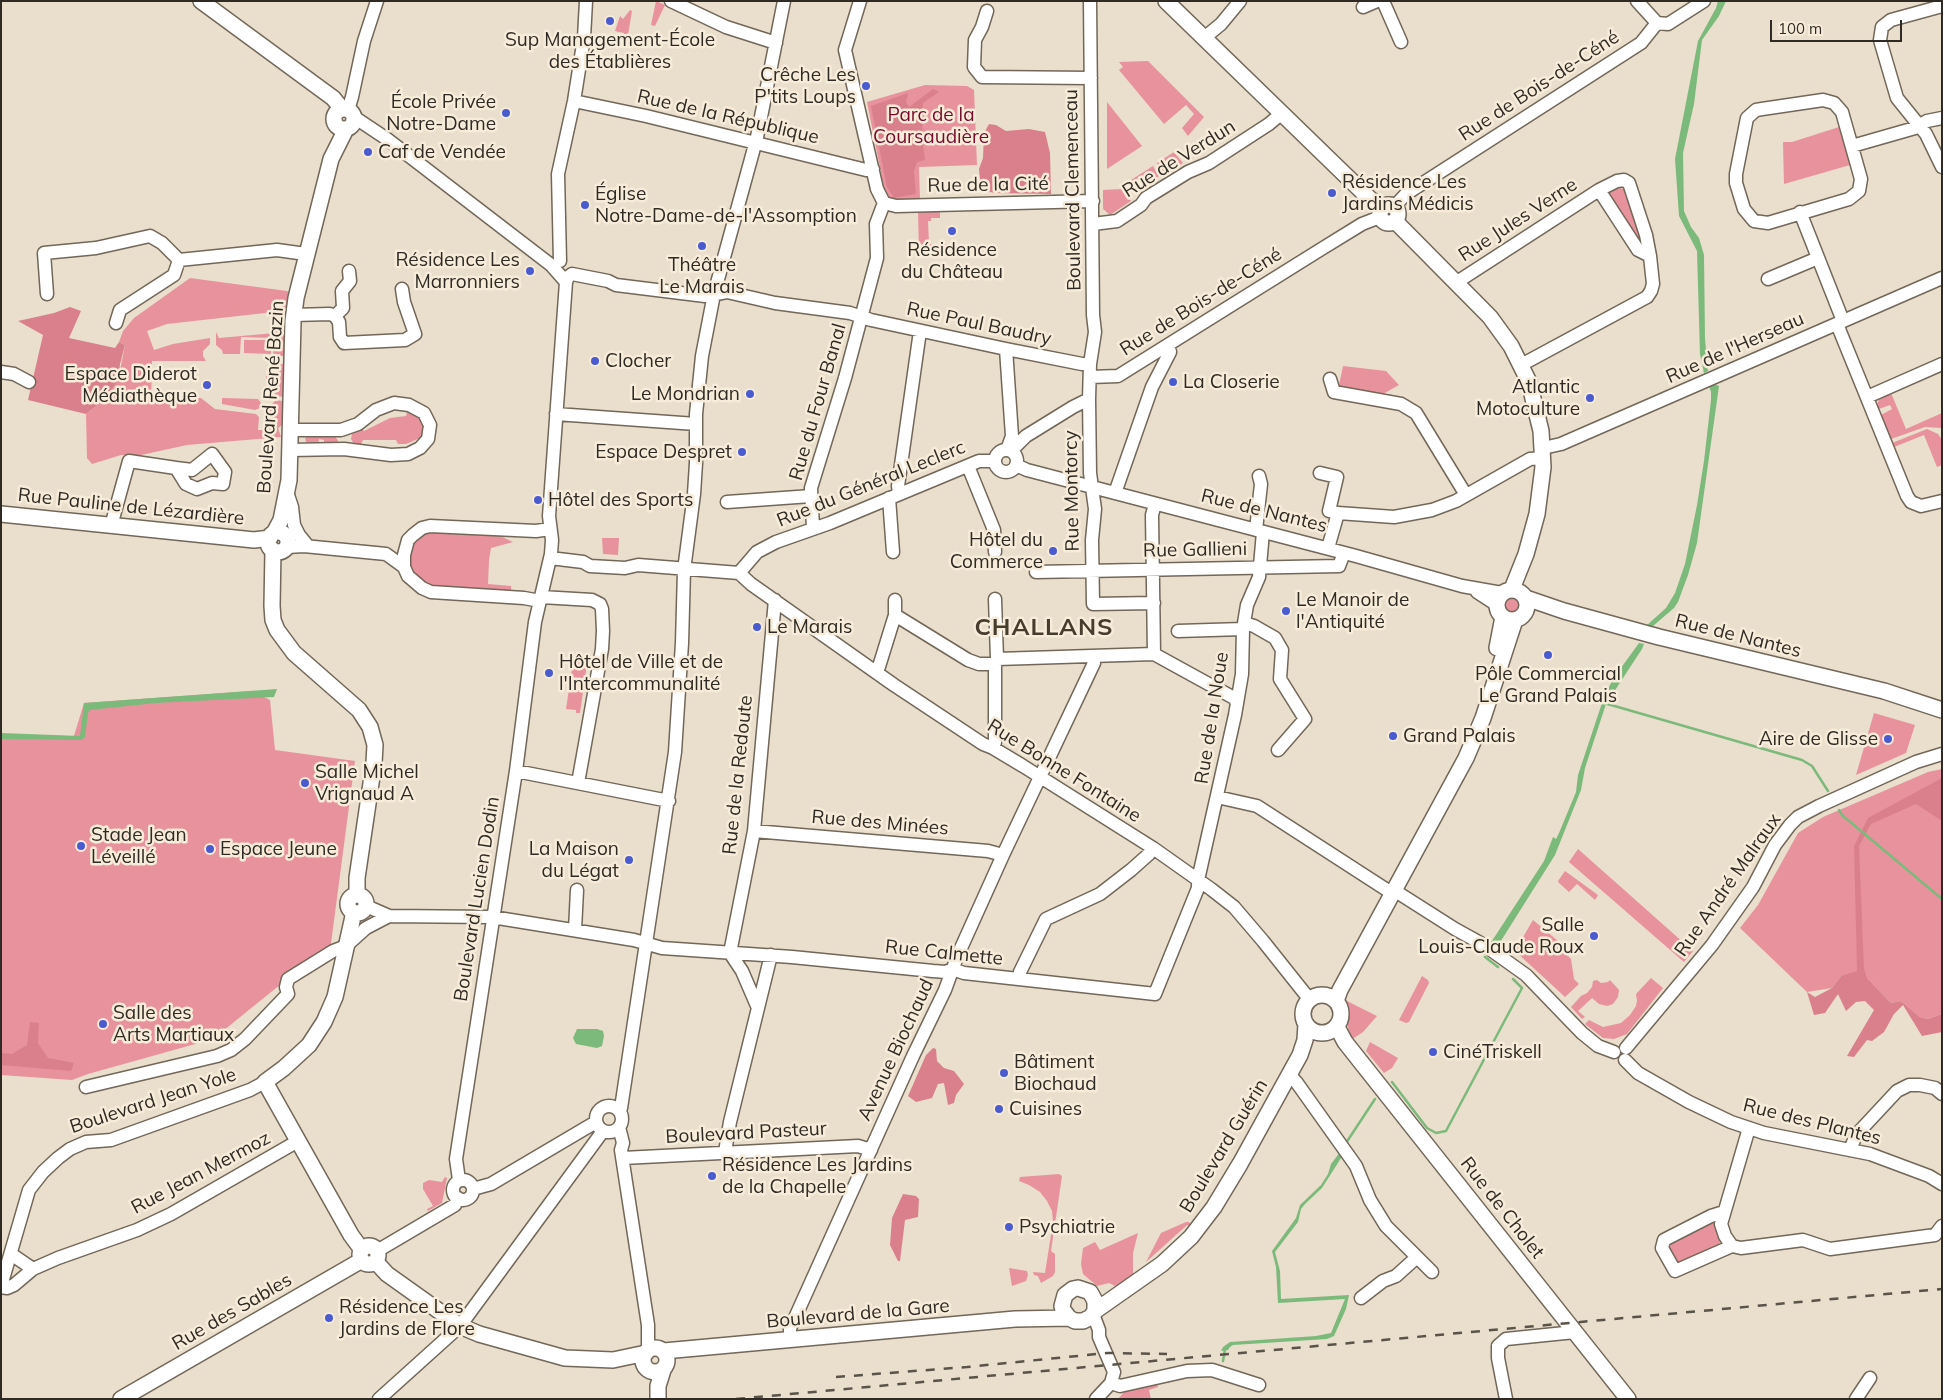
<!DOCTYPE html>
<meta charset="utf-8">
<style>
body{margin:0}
#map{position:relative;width:1943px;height:1400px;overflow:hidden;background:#eadecc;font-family:Mulish,sans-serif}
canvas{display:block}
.frame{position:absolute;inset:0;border:2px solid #2f2b24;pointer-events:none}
.scale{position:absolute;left:1770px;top:20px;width:132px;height:22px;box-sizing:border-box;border:2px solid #2f2b24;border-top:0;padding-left:6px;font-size:15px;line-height:18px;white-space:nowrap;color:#2f2b24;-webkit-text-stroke:4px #f7ebd9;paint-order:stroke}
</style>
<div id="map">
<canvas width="1943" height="1400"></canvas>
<div class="frame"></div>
<div class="scale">100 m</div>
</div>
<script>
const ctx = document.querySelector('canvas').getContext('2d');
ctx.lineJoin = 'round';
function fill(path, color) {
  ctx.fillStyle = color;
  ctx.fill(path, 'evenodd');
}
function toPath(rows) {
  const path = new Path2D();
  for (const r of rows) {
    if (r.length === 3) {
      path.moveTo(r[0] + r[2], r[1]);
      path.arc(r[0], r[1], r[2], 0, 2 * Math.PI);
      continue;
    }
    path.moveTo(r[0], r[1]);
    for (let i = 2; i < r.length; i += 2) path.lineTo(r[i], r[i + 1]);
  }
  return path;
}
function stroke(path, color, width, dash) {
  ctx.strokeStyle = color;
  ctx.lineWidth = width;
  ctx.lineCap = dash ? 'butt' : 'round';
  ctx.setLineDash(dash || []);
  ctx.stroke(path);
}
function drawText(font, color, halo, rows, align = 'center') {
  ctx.font = font + ' Mulish,sans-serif';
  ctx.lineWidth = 5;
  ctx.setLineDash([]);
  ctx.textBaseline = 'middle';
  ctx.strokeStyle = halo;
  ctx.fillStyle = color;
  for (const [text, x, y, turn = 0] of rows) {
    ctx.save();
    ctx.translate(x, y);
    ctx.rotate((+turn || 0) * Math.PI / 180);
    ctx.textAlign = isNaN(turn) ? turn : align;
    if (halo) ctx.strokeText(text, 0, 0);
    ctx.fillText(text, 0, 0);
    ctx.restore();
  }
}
fill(toPath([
 [656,1,665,5,655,26,651,25],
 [630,10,632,11,628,35,633,36,631,44,622,41,624,33,615,31,620,16,623,19],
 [1148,61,1204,117,1188,136,1182,128,1194,114,1186,105,1164,124,1119,70,1123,67,1119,62],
 [925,85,967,86,974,90,977,165,919,167,920,199,892,200,885,193,867,102],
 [1107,102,1142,146,1107,169],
 [1839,127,1850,165,1784,184,1783,142,1792,142],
 [1174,152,1183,163,1164,175,1157,163],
 [1153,166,1159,176,1138,190,1131,180],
 [1621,188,1626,190,1641,230,1642,246,1609,196,1608,193,1611,190],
 [1122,189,1131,201,1110,215,1103,209,1103,190],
 [918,211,940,211,940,218,931,218,931,221,928,221,929,244,949,244,949,256,919,252],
 [190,278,287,291,290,293,286,314,274,312,167,324,147,331,154,350,173,344,210,338,210,344,203,351,203,356,206,361,152,361,151,403,155,403,155,397,201,398,215,409,256,414,259,417,258,430,269,430,270,406,276,400,283,401,282,425,278,428,281,437,187,445,141,455,121,455,92,464,87,458,86,414,103,401,118,381,125,345,119,342,123,331,134,318],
 [281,323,287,324,286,356,273,356,274,338,241,337,240,354,223,354,222,350,216,345,216,332,219,338,275,333,275,328],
 [244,340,271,340,271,354,244,353],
 [286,363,285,397,277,396,267,386,266,377,269,370,274,366],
 [1343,366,1386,371,1399,385,1383,394,1342,387,1339,385],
 [1891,393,1906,429,1942,413,1942,428,1925,427,1891,439,1881,415,1892,409,1890,405,1879,409,1877,405,1879,399],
 [222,398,258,399,261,403,260,408,255,410,222,404],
 [407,412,414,412,422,419,425,427,420,438,406,444,398,444,396,440,363,440,361,444,354,444,351,439,352,434,360,427,364,431,390,418,406,416],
 [1927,429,1938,434,1942,440,1942,465,1937,467,1924,435,1894,447,1892,443],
 [307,436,335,436,338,441,337,443,324,445,324,440,319,439,318,445,307,444,305,439],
 [429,532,496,534,513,542,491,548,489,560,488,584,511,586,511,591,433,589,411,575,408,552,412,542,421,535],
 [602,538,619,538,618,555,603,554],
 [1513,605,9],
 [574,655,588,657,580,713,576,713,576,710,566,709],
 [252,691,270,700,275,750,355,761,330,951,281,984,213,1039,88,1074,72,1080,1,1075,1,735,73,739,84,703],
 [1874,713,1915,725,1906,753,1856,775],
 [1942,769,1942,1014,1928,1019,1920,1017,1901,1001,1891,1003,1867,978,1841,976,1832,988,1807,992,1740,928,1758,905,1798,833,1823,817,1928,772],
 [1578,849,1693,951,1684,962,1569,862],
 [1565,871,1598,895,1595,900,1577,884,1569,892,1559,883,1558,881],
 [1533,920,1570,951,1567,955,1571,959,1574,979,1579,984,1565,997,1515,951],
 [1422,976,1428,980,1429,983,1409,1022,1406,1023,1399,1020],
 [1651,978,1663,988,1627,1034,1614,1039,1603,1038,1585,1024,1589,1020,1603,1027,1621,1023,1630,1015,1636,1006,1637,1001,1636,994],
 [1597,980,1601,983,1608,982,1610,980,1619,990,1618,997,1613,1004,1607,1006,1599,1004,1592,998,1578,1011,1585,1017,1582,1019,1571,1007,1581,996,1587,993,1592,987,1593,981],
 [1345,1000,1377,1016,1363,1032,1351,1040,1347,1022],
 [1370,1042,1398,1058,1392,1068,1384,1073,1366,1051],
 [1059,1174,1062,1176,1051,1251,1055,1254,1055,1272,1053,1276,1041,1283,1038,1276,1034,1275,1033,1272,1045,1273,1053,1222,1052,1211,1047,1201,1040,1192,1029,1185,1019,1181,1020,1177],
 [445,1177,447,1178,442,1203,428,1211,427,1209,433,1206,423,1189,423,1183,429,1180,442,1182],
 [1710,1221,1714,1224,1722,1237,1719,1244,1680,1264,1677,1264,1666,1249,1668,1242],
 [1186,1222,1189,1222,1192,1227,1187,1225,1146,1262,1161,1233],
 [1138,1233,1133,1253,1133,1274,1130,1279,1115,1286,1109,1283,1097,1286,1083,1274,1081,1264,1083,1248,1095,1242,1100,1250],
 [1009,1268,1027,1271,1028,1275,1026,1281,1012,1286],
 [1157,1383,1158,1387,1149,1390,1151,1399,1118,1399,1125,1391]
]), '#e8929d');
fill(toPath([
 [933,89,939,92,923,103,922,137,925,160,917,162,914,171,916,194,894,198,887,187,871,106,908,93,906,102,909,107],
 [989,124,996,125,1006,131,1029,129,1045,132,1050,153,1051,194,995,193,981,190,979,169,983,158,984,133],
 [70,307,81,311,69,338,115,348,119,342,125,345,120,364,118,381,103,401,86,414,28,400,43,335,18,321,54,313],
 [1942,778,1942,821,1916,804,1871,824,1859,846,1864,969,1867,978,1891,1003,1901,1001,1920,1017,1928,1019,1942,1014,1942,1032,1922,1036,1903,1005,1894,1014,1884,1032,1872,1041,1867,1040,1854,1057,1847,1056,1874,1010,1865,1001,1856,1002,1846,1011,1838,994,1825,1013,1814,1015,1807,992,1815,997,1832,988,1841,976,1857,971,1854,846,1868,818],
 [30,1022,39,1023,38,1043,48,1058,74,1063,71,1071,1,1065,1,1053,12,1054,27,1045],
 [933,1048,936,1049,937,1061,944,1068,954,1071,964,1084,956,1095,954,1103,948,1105,944,1083,938,1084,932,1098,916,1102,908,1096,926,1055],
 [903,1194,916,1196,919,1199,918,1217,905,1220,900,1261,898,1261,890,1245,892,1218]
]), '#d9808c');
fill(toPath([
 [1718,1,1726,1,1719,16,1702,40,1694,104,1683,153,1684,211,1691,227,1699,238,1704,255,1705,339,1708,371,1704,373,1700,354,1697,251,1679,216,1675,159,1698,41,1716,8],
 [1714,384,1719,386,1697,543,1688,575,1678,602,1674,608,1653,626,1646,626,1666,608,1675,593,1685,564,1697,505,1704,461,1711,400,1711,392,1709,386],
 [1639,643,1644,644,1642,649,1606,704,1585,768,1581,790,1555,855,1499,944,1495,944,1493,946,1490,944,1544,861,1553,837,1556,839,1559,833,1576,792,1578,775,1604,697,1613,679],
 [277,689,274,697,156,703,90,710,88,713,85,737,81,740,1,739,1,733,80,736,84,703],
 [577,1029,597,1029,603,1031,604,1036,602,1046,597,1048,576,1044,573,1038],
 [1340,1152,1343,1155,1322,1188,1305,1204,1301,1209,1298,1222,1275,1252,1280,1271,1281,1299,1349,1295,1346,1309,1334,1336,1327,1339,1233,1345,1230,1347,1228,1350,1221,1351,1223,1347,1230,1342,1316,1336,1331,1333,1345,1299,1278,1303,1276,1267,1272,1251,1296,1218,1300,1205,1321,1185,1328,1174,1331,1164]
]), '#7cba7c');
stroke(toPath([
 [1604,703,1802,760,1812,766,1828,791],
 [1839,810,1842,815,1942,899],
 [1485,957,1498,967],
 [1392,1082,1427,1128,1436,1133,1446,1131,1522,988,1513,979],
 [1346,1143,1375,1099],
 [1223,1361,1225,1349]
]), '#7cba7c', 2.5);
const minor = toPath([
 [671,1,726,27,776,43],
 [860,1,845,50,877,189,884,203],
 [1090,1,1093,315,1095,332,1090,364,1089,399,1090,473,1095,509,1092,540,1093,604,1154,603],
 [1383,1,1401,42],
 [1637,1,1657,23],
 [1942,6,1891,20,1882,27,1880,40,1897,98,1926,134,1942,167],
 [1363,7,1377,1],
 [987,11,982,27,975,40,974,67,982,77,1091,78],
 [1204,38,1221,24,1240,1],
 [1823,100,1834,103,1842,112,1861,179,1859,191,1849,199,1768,223,1754,221,1744,209,1736,183,1736,174,1747,118,1756,110,1762,109,1823,100],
 [574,101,646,116,866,170,873,169],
 [348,110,352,97,364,41,377,1],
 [354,117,387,139,551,265,566,282],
 [1852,146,1915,128,1927,121,1942,118],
 [1599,190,1617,181,1624,180,1629,183,1646,235,1650,256],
 [884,203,896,206,1093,201],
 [1394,207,1406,194,1641,43,1657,23,1668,24,1704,1],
 [1800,212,1843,321],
 [1093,224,1117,221,1141,205,1146,198,1188,172,1209,163,1269,124,1282,113],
 [560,261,558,174,574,101,584,38,586,1],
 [1768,279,1818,258],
 [1457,282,1599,190,1638,250,1650,256,1653,284,1651,291,1647,297,1521,365],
 [47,294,44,253,96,248,150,236,162,243,179,260,277,250,306,254],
 [293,315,330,314,335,316,339,322,340,337,344,343,405,340,415,334,404,302,402,289],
 [335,316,343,308,342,291,350,281,349,271],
 [116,323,120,310,174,275,179,260],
 [1837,324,1907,496,1911,502,1921,506,1942,501],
 [1006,349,1012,436,1007,450],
 [1,372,14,374,29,382],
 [1090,377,1118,376,1323,248,1362,224,1380,217],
 [1330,379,1334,392,1401,404,1416,413,1466,495],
 [1867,397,1942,364],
 [556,414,696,424],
 [1543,448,1561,444,1942,278],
 [1006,461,11],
 [290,450,344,449,391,455,408,454,420,448,428,439,430,425,424,413,409,405,394,403,376,410,358,424,341,430,290,430],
 [1011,451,1026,436,1073,407,1089,399],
 [1016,465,1027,470,1356,556,1462,586,1502,593],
 [968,466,994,530,995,552],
 [1320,473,1337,477,1329,511,1338,513],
 [287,492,292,507,294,525,299,535,308,546],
 [899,493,898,486,920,331],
 [1115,493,1152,387,1170,352,1168,345],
 [889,498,893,552],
 [727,502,811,496],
 [111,526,129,461,176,468,186,484,197,489,212,483,223,484,225,472,212,454,192,470,176,468],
 [813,528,811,488,845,378,877,258,876,224,884,203],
 [1256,530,1261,484,1259,476],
 [287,547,304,546,386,554,404,567],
 [1328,548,1338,513,1394,517,1432,510,1456,501,1530,459,1543,458],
 [550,558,583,562,590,566,625,568,638,565,739,573,751,584,894,685,983,744,993,748,1023,766,1153,848,1211,889,1234,907,1263,941,1310,1000],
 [1036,572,1339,566,1344,553],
 [739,573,757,552,776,542,830,523,979,461,994,461],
 [1477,592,1497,605],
 [541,597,592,600,600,604,602,609,603,631,602,649,578,783],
 [540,601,524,598,431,592,422,588,408,576,404,567,404,555,408,540,413,535,422,528,430,526,536,531,550,529],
 [895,615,968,660,979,664,995,664],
 [1244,623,1254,626,1275,638,1282,650,1280,679,1305,719,1278,750],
 [1178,631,1243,629],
 [1154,654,1152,515,1155,504],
 [997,659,1154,654,1234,698,1237,703],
 [877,673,895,615,895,600],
 [993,748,995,742,995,664,997,659,995,599],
 [516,771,669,801],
 [1217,797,1257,806,1387,890,1400,894,1455,929,1484,945,1526,975,1582,1033,1598,1046,1614,1052],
 [754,831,988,851,1003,855],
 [366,906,389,916,492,917,634,940,662,948,792,957,933,971,946,972,952,969,964,973,1155,994,1198,888,1198,880,1235,715,1242,674,1243,629,1247,605,1259,577,1263,532],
 [575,930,577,890],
 [730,953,754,831,775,600],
 [730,953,742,971,758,1008],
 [1019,979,1020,972,1046,919,1100,894,1131,870,1149,854,1153,848],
 [1626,1048,1712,945,1753,887,1775,845,1790,825,1798,817,1819,806,1916,762,1942,754],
 [1625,1060,1638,1073,1689,1102,1731,1122,1764,1133,1870,1154,1929,1176,1942,1184],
 [1289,1074,1297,1083,1356,1166,1370,1200,1386,1226,1432,1272],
 [86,1087,217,1056,231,1050,245,1039,288,994,286,987,288,979,333,951,346,946,366,928,389,916],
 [609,1119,13],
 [619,1111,621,1108,675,752,682,643,684,570,694,494,696,463,696,414,702,356,714,294,757,137,784,1],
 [619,1127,623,1143,621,1150,648,1325,648,1350],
 [1749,1128,1721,1224,1725,1236,1732,1246,1741,1248,1803,1240,1830,1249,1935,1235,1942,1226],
 [1850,1150,1856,1135,1897,1091,1909,1085,1920,1085,1935,1088,1942,1094],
 [725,1152,730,1122,771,955],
 [623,1158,858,1146,871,1150],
 [463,1190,10],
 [459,1180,456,1159,516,771,535,622,551,554,552,540,549,516,566,282,568,277,572,274,608,281,616,285,705,296,727,292,775,303,850,313,871,320,1006,349,1082,364,1090,364],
 [473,1189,491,1184,596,1122],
 [1724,1212,1711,1216,1664,1240,1662,1248,1675,1271,1732,1246],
 [377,1251,455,1205,458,1198],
 [11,1254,33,1269],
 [1,1286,29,1190,43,1172,58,1158,70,1149,86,1142,111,1140,250,1090,265,1082],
 [1,1287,7,1288,14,1285,33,1269,58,1258,137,1230,171,1214,298,1141],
 [1361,1298,1383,1281,1396,1276,1417,1257],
 [1093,1314,1099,1330,1099,1337,1114,1372,1111,1383,1096,1399],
 [790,1339,790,1328,794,1320,913,1056,945,990,957,957,1003,855,1094,663,1094,657],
 [1111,1383,1120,1386,1187,1371,1212,1370,1259,1385],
 [379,1399,460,1326,603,1131],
 [1506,1399,1498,1358,1498,1346,1506,1339,1575,1332],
 [1856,1399,1870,1378]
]);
const major = toPath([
 [201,1,333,98,342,109],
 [1166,1,1370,199,1382,208],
 [344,119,10],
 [1389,214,9],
 [1395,221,1490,317,1511,346,1529,382,1541,431,1543,467,1537,514,1526,554,1512,589],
 [1,514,254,540,270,538],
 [278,542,10],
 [274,533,281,520,289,480,293,321,296,298,331,159,346,129],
 [273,550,272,606,273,620,277,630,294,653,359,710,370,727,375,745,374,763,357,878,357,894],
 [1512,605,15],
 [1526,598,1564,611,1659,637,1884,691,1942,710],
 [1497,648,1503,617],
 [357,904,9],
 [354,912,335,997,324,1022,309,1045,284,1068,265,1082,351,1235,362,1250],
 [1322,1014,19],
 [1336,1001,1340,990,1466,758,1483,718,1515,620],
 [1337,1027,1345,1042,1628,1399],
 [369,1255,9],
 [376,1262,387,1274,460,1326,479,1334,565,1358,613,1360,646,1353],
 [1095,1311,1162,1264,1191,1237,1214,1207,1240,1164,1300,1055,1305,1040,1306,1024],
 [655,1360,12],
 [664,1351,1015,1319,1069,1318,1075,1321,1083,1321,1091,1317,1095,1311,1095,1301,1090,1292,1078,1288,1073,1289,1065,1295,1062,1306,1063,1310,1069,1318],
 [121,1399,362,1260],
 [658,1399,658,1386,663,1370]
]);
stroke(minor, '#726758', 15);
stroke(major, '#726758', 18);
stroke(minor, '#fff', 12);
stroke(major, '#fff', 15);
stroke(toPath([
 [836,1377,967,1367,1107,1353,1167,1354],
 [736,1399,1942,1289]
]), '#595349', 2.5, [9, 9]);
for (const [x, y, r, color] of [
 [610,21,5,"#4a5bd0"],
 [866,86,5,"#4a5bd0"],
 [506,113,5,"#4a5bd0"],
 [368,152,5,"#4a5bd0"],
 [1332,193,5,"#4a5bd0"],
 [585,205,5,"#4a5bd0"],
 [952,231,5,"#4a5bd0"],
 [702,246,5,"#4a5bd0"],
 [530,271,5,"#4a5bd0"],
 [595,361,5,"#4a5bd0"],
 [1173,382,5,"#4a5bd0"],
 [207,385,5,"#4a5bd0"],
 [750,394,5,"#4a5bd0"],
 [1590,398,5,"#4a5bd0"],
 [742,452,5,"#4a5bd0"],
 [538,500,5,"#4a5bd0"],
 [1053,551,5,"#4a5bd0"],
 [1286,611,5,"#4a5bd0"],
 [757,627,5,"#4a5bd0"],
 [1548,655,5,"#4a5bd0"],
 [549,673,5,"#4a5bd0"],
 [1393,736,5,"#4a5bd0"],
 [1888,739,5,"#4a5bd0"],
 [305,783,5,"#4a5bd0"],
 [81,846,5,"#4a5bd0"],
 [210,849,5,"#4a5bd0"],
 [629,860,5,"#4a5bd0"],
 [1594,936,5,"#4a5bd0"],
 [103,1024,5,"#4a5bd0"],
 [1433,1052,5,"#4a5bd0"],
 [1004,1073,5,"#4a5bd0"],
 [999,1109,5,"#4a5bd0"],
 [712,1176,5,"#4a5bd0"],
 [1009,1227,5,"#4a5bd0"],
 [329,1318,5,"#4a5bd0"]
]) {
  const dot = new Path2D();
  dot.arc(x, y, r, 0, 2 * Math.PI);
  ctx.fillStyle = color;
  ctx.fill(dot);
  stroke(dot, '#f7ebd9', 2);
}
drawText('19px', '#2f2b24', '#f7ebd9', [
 ["Sup Management-École",610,40,"center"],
 ["des Établières",610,62,"center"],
 ["Crêche Les",856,75,"right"],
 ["P'tits Loups",856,97,"right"],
 ["École Privée",496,102,"right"],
 ["Notre-Dame",496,124,"right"],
 ["Caf de Vendée",378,152],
 ["Résidence Les",1342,182],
 ["Jardins Médicis",1342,204],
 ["Église",595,194],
 ["Notre-Dame-de-l'Assomption",595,216],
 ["Résidence",952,250,"center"],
 ["du Château",952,272,"center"],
 ["Résidence Les",520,260,"right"],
 ["Marronniers",520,282,"right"],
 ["Théâtre",702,265,"center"],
 ["Le Marais",702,287,"center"],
 ["Clocher",605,361],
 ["Espace Diderot",197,374,"right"],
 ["Médiathèque",197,396,"right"],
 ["La Closerie",1183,382],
 ["Atlantic",1580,387,"right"],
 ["Motoculture",1580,409,"right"],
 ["Le Mondrian",740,394,"right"],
 ["Espace Despret",732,452,"right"],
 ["Hôtel des Sports",548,500],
 ["Hôtel du",1043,540,"right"],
 ["Commerce",1043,562,"right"],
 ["Le Manoir de",1296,600],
 ["l'Antiquité",1296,622],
 ["Le Marais",767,627],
 ["Hôtel de Ville et de",559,662],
 ["l'Intercommunalité",559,684],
 ["Pôle Commercial",1548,674,"center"],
 ["Le Grand Palais",1548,696,"center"],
 ["Grand Palais",1403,736],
 ["Aire de Glisse",1878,739,"right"],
 ["Salle Michel",315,772],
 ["Vrignaud A",315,794],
 ["Stade Jean",91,835],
 ["Léveillé",91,857],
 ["Espace Jeune",220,849],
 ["La Maison",619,849,"right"],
 ["du Légat",619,871,"right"],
 ["Salle",1584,925,"right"],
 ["Louis-Claude Roux",1584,947,"right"],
 ["Salle des",113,1013],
 ["Arts Martiaux",113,1035],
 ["CinéTriskell",1443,1052],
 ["Bâtiment",1014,1062],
 ["Biochaud",1014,1084],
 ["Cuisines",1009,1109],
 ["Résidence Les Jardins",722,1165],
 ["de la Chapelle",722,1187],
 ["Psychiatrie",1019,1227],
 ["Résidence Les",339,1307],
 ["Jardins de Flore",339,1329]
], 'left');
drawText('19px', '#2f2b24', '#f7ebd9', [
 ["Rue de Bois-de-Céné",1539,86,-33],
 ["Rue de la République",728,117,13],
 ["Rue de Verdun",1179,159,-32],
 ["Rue de la Cité",988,185,-1],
 ["Boulevard Clemenceau",1073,190,-91],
 ["Rue Jules Verne",1518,220,-33],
 ["Rue de Bois-de-Céné",1201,302,-32],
 ["Rue Paul Baudry",979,324,12],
 ["Rue de l'Herseau",1735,348,-24],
 ["Boulevard René Bazin",271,397,-86],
 ["Rue du Four Banal",818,402,-74],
 ["Rue du Général Leclerc",871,484,-22],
 ["Rue Montorcy",1072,491,-91],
 ["Rue Pauline de Lézardière",131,507,6],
 ["Rue de Nantes",1264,511,14],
 ["Rue Gallieni",1195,550,-1],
 ["Rue de Nantes",1738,636,14],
 ["Rue de la Noue",1212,718,-81],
 ["Rue Bonne Fontaine",1064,771,32],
 ["Rue de la Redoute",738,775,-84],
 ["Rue des Minées",880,823,5],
 ["Rue André Malraux",1728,885,-55],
 ["Boulevard Lucien Dodin",477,899,-81],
 ["Rue Calmette",944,953,6],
 ["Avenue Biochaud",896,1050,-65],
 ["Boulevard Jean Yole",153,1101,-18],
 ["Rue des Plantes",1812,1122,14],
 ["Boulevard Pasteur",746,1133,-3],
 ["Boulevard Guérin",1224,1146,-59],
 ["Rue Jean Mermoz",201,1173,-28],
 ["Rue de Cholet",1502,1208,52],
 ["Rue des Sables",232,1312,-30],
 ["Boulevard de la Gare",858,1314,-5]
]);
drawText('19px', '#780b2c', '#f7ebd9', [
 ["Parc de la",931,115],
 ["Coursaudière",931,137]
]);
ctx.letterSpacing = '1px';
drawText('bold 24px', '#473d2f', '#f7ebd9', [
 ["CHALLANS",1044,628]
]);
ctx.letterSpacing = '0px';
</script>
